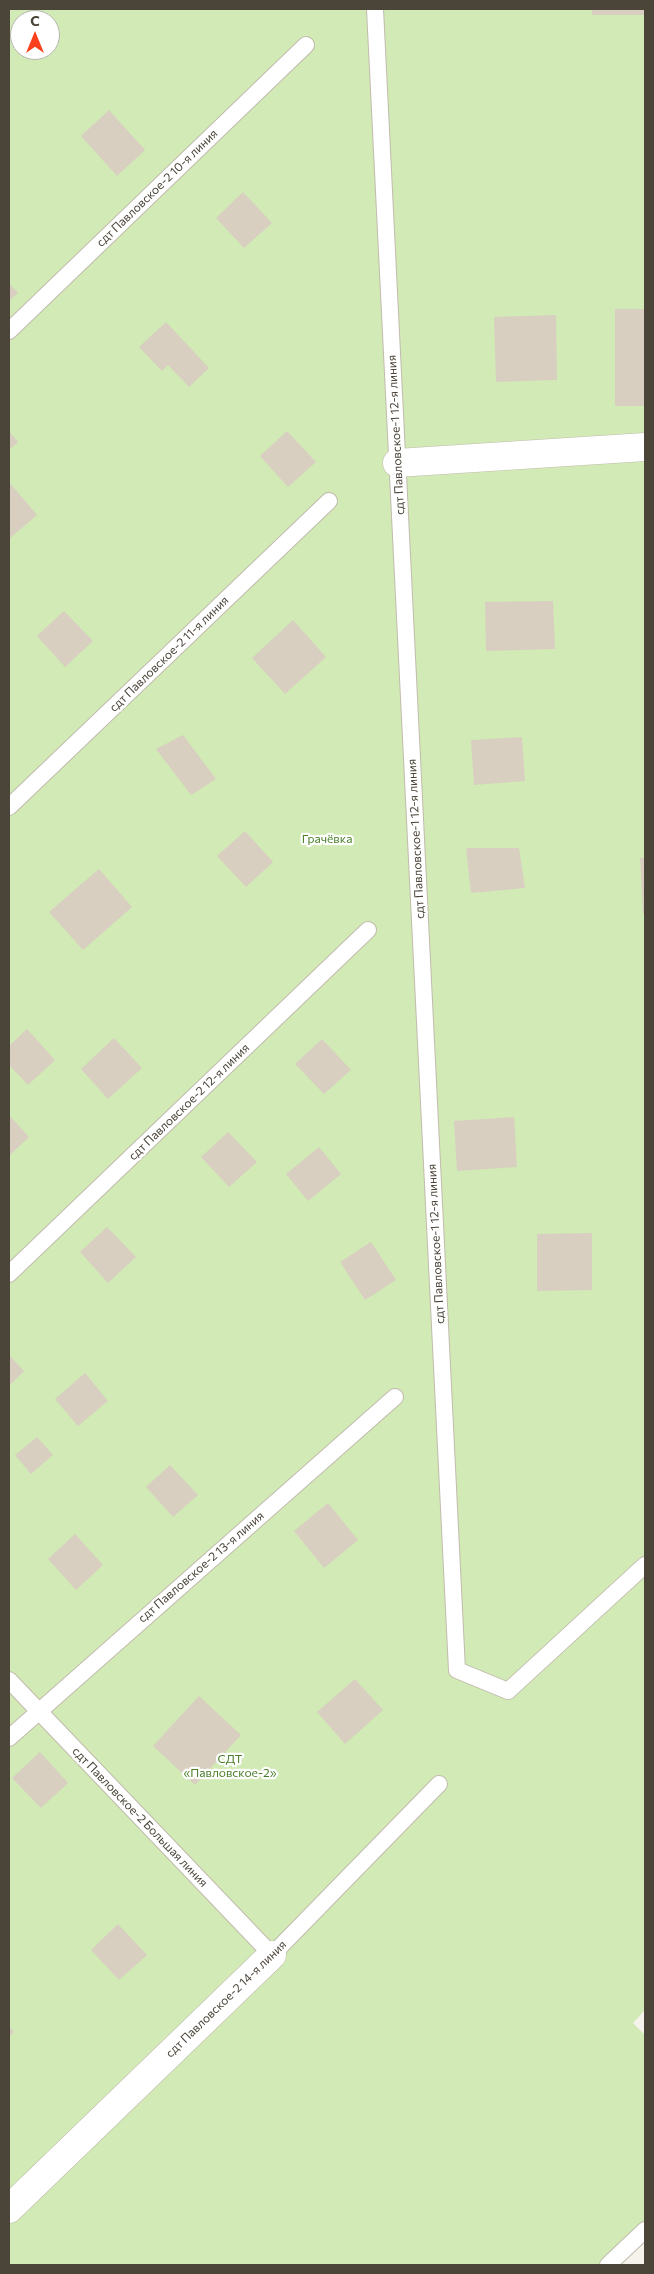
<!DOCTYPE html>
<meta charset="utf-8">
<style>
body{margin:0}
#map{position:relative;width:654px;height:2274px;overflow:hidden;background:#f6f3ec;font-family:Commissioner,sans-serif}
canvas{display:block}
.frame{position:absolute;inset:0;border:10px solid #4b4439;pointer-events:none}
.north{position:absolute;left:10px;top:10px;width:50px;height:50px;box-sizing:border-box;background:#fff;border:1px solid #b7b4b0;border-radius:50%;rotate:0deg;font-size:14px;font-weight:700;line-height:20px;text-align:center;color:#4b4439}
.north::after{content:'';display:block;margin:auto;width:18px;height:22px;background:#fc3f1d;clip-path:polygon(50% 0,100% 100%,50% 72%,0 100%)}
</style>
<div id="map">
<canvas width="654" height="2274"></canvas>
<div class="frame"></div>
<div class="north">С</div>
</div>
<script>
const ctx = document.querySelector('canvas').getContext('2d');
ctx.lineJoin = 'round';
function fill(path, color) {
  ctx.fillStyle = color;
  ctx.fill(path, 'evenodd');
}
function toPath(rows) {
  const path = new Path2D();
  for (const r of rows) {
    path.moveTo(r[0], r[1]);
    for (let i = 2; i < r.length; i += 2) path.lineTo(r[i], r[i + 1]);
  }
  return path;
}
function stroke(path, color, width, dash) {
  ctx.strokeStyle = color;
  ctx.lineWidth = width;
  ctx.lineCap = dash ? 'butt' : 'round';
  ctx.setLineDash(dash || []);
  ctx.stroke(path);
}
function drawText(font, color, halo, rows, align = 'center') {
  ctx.font = font + ' Commissioner,sans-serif';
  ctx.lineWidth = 4.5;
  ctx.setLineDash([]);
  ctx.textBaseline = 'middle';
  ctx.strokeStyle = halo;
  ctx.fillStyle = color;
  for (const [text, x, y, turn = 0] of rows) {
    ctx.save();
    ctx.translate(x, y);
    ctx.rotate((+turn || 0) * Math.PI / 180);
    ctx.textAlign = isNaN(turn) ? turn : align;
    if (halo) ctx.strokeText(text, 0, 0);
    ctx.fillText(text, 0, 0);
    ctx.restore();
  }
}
fill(toPath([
 [9,9,645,9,645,2010,633,2023,645,2035,645,2224,611,2265,9,2265],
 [20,20,50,20,50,50,20,50]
]), '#d2eab5');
fill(toPath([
 [592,9,645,9,645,15,592,15],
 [109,110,145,150,117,176,81,136],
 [243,192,272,223,244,248,216,218],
 [9,283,18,293,9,301],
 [615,309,645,309,645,406,615,406],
 [556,315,557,380,496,382,494,317],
 [166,322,209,368,189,387,168,365,162,371,139,347],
 [9,431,18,442,9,450],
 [287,431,316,462,288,487,260,456],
 [9,482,37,515,9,539],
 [553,601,555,649,486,651,485,602],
 [64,611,93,641,65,667,37,636],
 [293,620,326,657,285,694,252,658],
 [183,735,216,779,191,795,156,749],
 [522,737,525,781,474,785,471,740],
 [245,831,273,862,246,887,217,856],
 [466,848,519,848,525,888,471,893],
 [640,858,645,858,645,914,643,914],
 [99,869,132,907,83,950,49,912],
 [27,1029,55,1060,28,1085,9,1065,9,1046],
 [114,1038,142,1068,108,1099,81,1069],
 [322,1039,351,1070,324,1094,295,1064],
 [9,1115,29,1137,9,1156],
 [514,1117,517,1167,457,1171,454,1121],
 [228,1132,257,1162,229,1187,201,1157],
 [319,1147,341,1174,308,1201,286,1174],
 [107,1227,136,1257,108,1283,80,1252],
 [592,1233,592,1290,537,1291,537,1234],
 [371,1242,396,1280,365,1300,340,1262],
 [9,1355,24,1371,9,1386],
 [85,1373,108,1401,78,1426,55,1399],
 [37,1437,53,1455,31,1474,15,1455],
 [170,1465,198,1495,173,1517,146,1487],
 [328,1503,358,1540,324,1568,294,1531],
 [75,1534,103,1565,76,1590,48,1559],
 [355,1679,383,1710,345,1744,317,1712],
 [199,1696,241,1735,195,1785,153,1746],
 [40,1752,68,1783,41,1808,12,1778],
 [118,1924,147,1955,119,1980,91,1950],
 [9,2026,14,2032,9,2037]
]), '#d8cfc1');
const lane = toPath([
 [375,9,457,1670,508,1691,645,1565],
 [9,331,306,45],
 [9,807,329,501],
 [9,1274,368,930],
 [9,1680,272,1955,439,1784],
 [9,1738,395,1397],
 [608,2265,645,2230]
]);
const street = toPath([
 [397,463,645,447],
 [9,2209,272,1955]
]);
stroke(lane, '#c2bbae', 18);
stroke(street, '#c2bbae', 29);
stroke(lane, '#fff', 16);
stroke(street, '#fff', 28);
drawText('12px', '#4b4439', '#fff', [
 ["сдт Павловское-2 10-я линия",157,188,-44],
 ["сдт Павловское-1 12-я линия",396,435,-93],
 ["сдт Павловское-2 11-я линия",169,654,-44],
 ["сдт Павловское-1 12-я линия",416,839,-93],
 ["сдт Павловское-2 12-я линия",189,1102,-44],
 ["сдт Павловское-1 12-я линия",436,1244,-93],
 ["сдт Павловское-2 13-я линия",201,1567,-41],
 ["сдт Павловское-2 Большая линия",140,1817,46],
 ["сдт Павловское-2 14-я линия",226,1999,-44]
]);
drawText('12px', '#4a7f2a', '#fff', [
 ["Грачёвка",327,839],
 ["СДТ",230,1759],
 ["«Павловское-2»",230,1773]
]);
</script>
